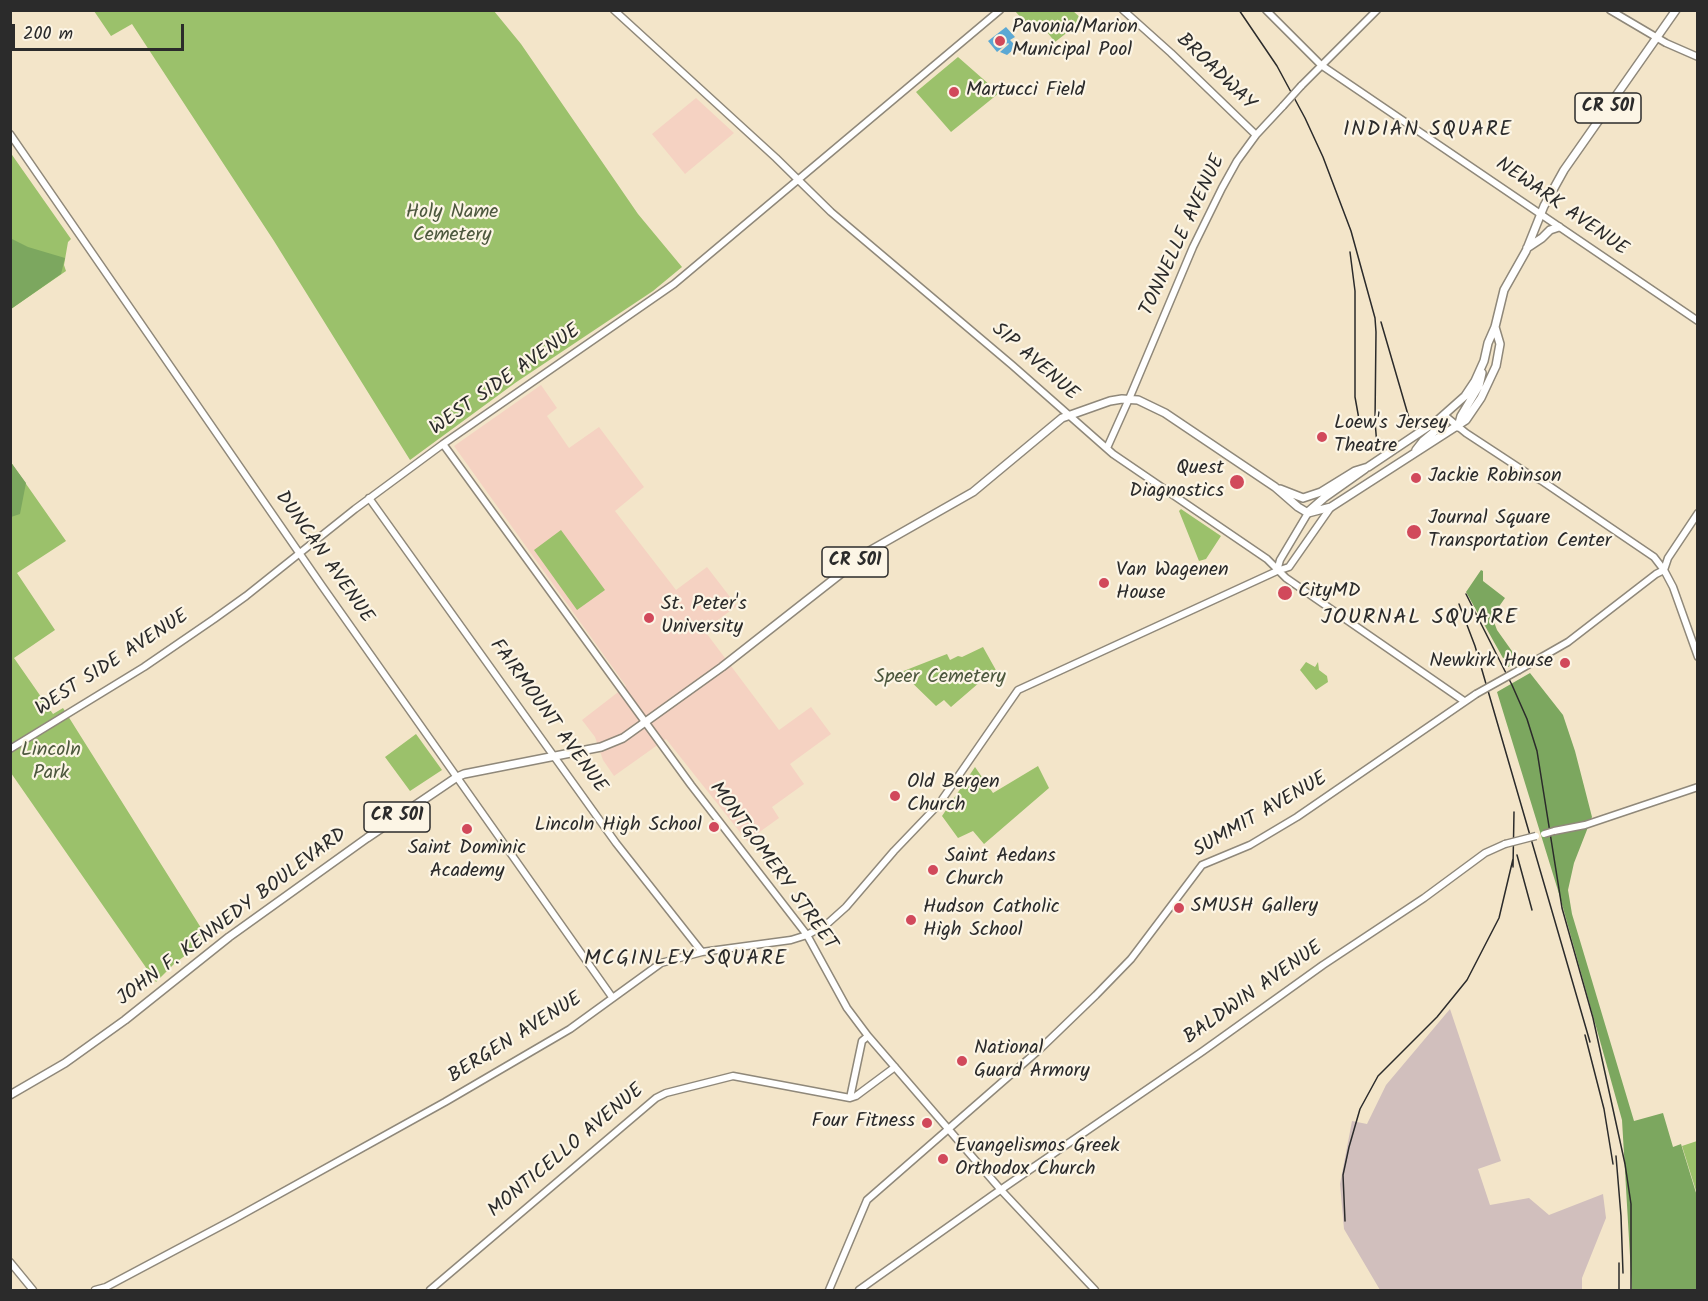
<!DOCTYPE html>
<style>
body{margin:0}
#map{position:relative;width:1708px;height:1301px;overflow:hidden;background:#f3e5c9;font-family:Kalam,sans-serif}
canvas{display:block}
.frame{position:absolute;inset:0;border:12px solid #2b2b2b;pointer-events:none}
.scale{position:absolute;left:12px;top:24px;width:172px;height:27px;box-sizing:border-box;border:3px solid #2b2b2b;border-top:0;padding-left:8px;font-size:18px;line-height:21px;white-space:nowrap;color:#2b2b2b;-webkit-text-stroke:4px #fcf5e5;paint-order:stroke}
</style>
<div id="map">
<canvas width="1708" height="1301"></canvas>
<div class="frame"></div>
<div class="scale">200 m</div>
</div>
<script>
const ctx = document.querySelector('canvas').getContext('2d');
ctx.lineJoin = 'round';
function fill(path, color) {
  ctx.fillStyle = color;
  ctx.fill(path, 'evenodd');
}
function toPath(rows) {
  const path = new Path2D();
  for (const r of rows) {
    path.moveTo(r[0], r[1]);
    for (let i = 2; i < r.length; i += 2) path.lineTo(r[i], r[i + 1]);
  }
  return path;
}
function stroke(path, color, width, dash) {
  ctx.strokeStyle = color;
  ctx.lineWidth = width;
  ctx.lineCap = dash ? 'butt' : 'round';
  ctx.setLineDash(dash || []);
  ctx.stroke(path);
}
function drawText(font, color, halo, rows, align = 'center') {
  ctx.font = font + ' Kalam,sans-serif';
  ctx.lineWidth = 4.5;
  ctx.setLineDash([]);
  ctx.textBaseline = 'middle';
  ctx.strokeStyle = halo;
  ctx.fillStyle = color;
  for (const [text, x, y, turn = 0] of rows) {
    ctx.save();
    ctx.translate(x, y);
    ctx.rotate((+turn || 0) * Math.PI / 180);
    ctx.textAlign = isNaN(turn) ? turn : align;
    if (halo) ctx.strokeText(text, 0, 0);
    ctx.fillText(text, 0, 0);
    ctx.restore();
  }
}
fill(toPath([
 [696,98,734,133,685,174,652,134],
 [541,385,557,408,547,416,569,448,599,427,644,487,615,511,676,590,707,567,737,606,704,630,779,730,811,707,831,734,790,764,804,784,772,807,779,818,747,841,666,739,614,776,603,760,595,737,582,720,626,686,454,446]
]), '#f5d2c2');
fill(toPath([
 [1450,1009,1501,1161,1478,1169,1490,1205,1529,1198,1549,1215,1603,1194,1606,1218,1582,1278,1582,1290,1380,1290,1344,1229,1340,1184,1352,1121,1367,1124,1386,1085]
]), '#d1bfbd');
fill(toPath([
 [94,11,494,11,521,44,638,214,682,267,653,291,515,383,410,460,274,241,132,24,111,36],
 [1015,11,1073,11,1083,20,1055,42,1039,22,1030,28],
 [958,57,999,93,951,132,916,92],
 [10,152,71,239,68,242,64,265,66,271,11,309],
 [10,461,66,541,17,573,55,630,14,658,53,714,63,708,208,939,175,963,156,982,11,773],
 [1181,509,1221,536,1206,559,1199,561,1179,511],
 [561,530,605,590,577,610,534,550],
 [983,647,997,672,980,682,951,707,944,700,936,706,901,672,947,654,950,660,958,656,962,657],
 [1306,662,1315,667,1318,662,1319,670,1327,676,1328,682,1316,690,1300,670],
 [416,734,442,770,410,791,385,757],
 [1038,766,1049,788,984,844,973,831,958,838,942,816,975,767,993,793],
 [1697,1141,1698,1141,1697,1194,1682,1146]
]), '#9bc16b');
fill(toPath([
 [10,238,28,247,65,258,61,274,11,309],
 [10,461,26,483,20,514,11,517],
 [1481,570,1483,571,1483,581,1505,598,1493,615,1496,619,1494,622,1497,630,1519,661,1508,667,1466,592],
 [1530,673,1563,715,1575,751,1592,817,1574,863,1568,890,1572,914,1634,1121,1663,1113,1673,1147,1681,1144,1697,1196,1697,1290,1632,1290,1622,1120,1560,897,1497,692]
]), '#7ca75f');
fill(toPath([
 [1006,27,1015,37,1010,40,1015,45,1014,49,1007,55,1000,52,1009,44,1008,43,997,52,988,41]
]), '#5ba8d4');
const secondary = toPath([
 [614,10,776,158,831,212,1012,365,1113,454,1267,559,1286,578,1464,701],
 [1123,10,1171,53,1256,135],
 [1266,10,1321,65,1698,321],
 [1610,10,1666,43,1698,57],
 [1301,86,1377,10],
 [10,134,322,586,612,997],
 [1444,415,1466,433,1530,475,1542,481,1654,557,1664,570,1673,587,1698,657],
 [443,444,691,785,807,935,847,1008,868,1036,1001,1190,1095,1290],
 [1107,448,1129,399,1193,247,1222,188,1237,161,1256,135,1283,106],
 [369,498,616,843,702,952],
 [1277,571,1280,560,1308,513],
 [1519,670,1568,642,1656,574,1664,570,1668,558,1698,513],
 [10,749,144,667,214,619,246,596,355,509,443,444,674,284,1000,10],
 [1554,831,1585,825,1698,787],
 [850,1098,862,1041,868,1036],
 [850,1098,856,1096,895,1067],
 [10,1262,33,1290],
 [95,1290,106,1287,234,1219,445,1102,570,1029,661,963,702,952,791,940,807,935,827,924,846,907,894,851,939,804,1018,690,1277,571,1289,567,1331,507],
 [430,1290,656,1098,666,1093,733,1076,850,1098],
 [829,1290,867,1200,1040,1049,1096,995,1131,959,1202,865,1250,845,1297,817,1476,694],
 [859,1290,993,1195,1203,1051,1323,965,1424,898,1485,853,1505,844]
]);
const primary = toPath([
 [1527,248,1542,238,1550,230,1559,227],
 [1458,427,1461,416,1479,386,1482,373],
 [1416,450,1423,441,1440,427,1444,416],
 [1280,489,1303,498,1321,492,1355,471,1368,467,1438,420,1465,396,1475,381,1484,361,1488,343,1495,327,1504,290,1526,251,1544,206,1564,170,1676,10],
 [1309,511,1324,498,1365,469],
 [10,1095,65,1063,125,1020,229,937,367,838,457,777,464,774,601,747,623,738,722,667,871,550,973,492,1062,418,1110,401,1122,399,1138,400,1165,413,1275,487,1298,507,1308,513,1331,507,1466,420,1481,398,1496,366,1500,344,1495,327]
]);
stroke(secondary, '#8f887a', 9);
stroke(primary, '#8f887a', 10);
stroke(secondary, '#fff', 6);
stroke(primary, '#fff', 7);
stroke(toPath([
 [1239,10,1277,66,1305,118,1323,157,1351,231,1375,318,1376,332,1375,421,1377,446],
 [1350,252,1355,291,1355,397,1360,425],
 [1381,322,1411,425],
 [1466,594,1512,685,1527,719,1537,751,1562,908,1593,1018,1625,1164,1631,1204,1631,1290],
 [1459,604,1475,646,1590,1042],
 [1517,855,1532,910],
 [1513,867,1514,812],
 [1585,1035,1604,1109,1613,1164],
 [1616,1156,1621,1216,1623,1273],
 [1345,1221,1343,1175,1349,1147,1360,1109,1378,1076,1437,1017,1467,980,1499,918,1513,859],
 [1619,1263,1619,1290]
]), '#2b2b2b', 1.5);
const secondaryBridge = toPath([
 [1283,106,1301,86],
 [1476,694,1519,670],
 [1544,834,1554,831],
 [1505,844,1536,836]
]);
stroke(secondaryBridge, '#8f887a', 9, []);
stroke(secondaryBridge, '#fff', 6);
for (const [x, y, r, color] of [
 [1000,41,6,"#d1495b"],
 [954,92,6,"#d1495b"],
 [1322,437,6,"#d1495b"],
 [1416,478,6,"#d1495b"],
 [1237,482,8,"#d1495b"],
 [1414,532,8,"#d1495b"],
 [1104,583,6,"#d1495b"],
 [1285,593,8,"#d1495b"],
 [649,618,6,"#d1495b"],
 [1565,663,6,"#d1495b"],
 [895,796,6,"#d1495b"],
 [714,827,6,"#d1495b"],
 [467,829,6,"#d1495b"],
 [933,870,6,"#d1495b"],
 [1179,908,6,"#d1495b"],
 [911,920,6,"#d1495b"],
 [962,1061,6,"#d1495b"],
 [927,1123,6,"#d1495b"],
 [943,1159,6,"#d1495b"]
]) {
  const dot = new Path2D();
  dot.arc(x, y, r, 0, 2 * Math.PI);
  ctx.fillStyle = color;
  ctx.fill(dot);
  stroke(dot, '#fcf5e5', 2);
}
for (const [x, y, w] of [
 [1608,108,66],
 [855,562,66],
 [397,817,66]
]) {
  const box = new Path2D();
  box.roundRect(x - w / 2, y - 15, w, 30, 4.5);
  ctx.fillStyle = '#fcf5e5';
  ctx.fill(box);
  stroke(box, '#2b2b2b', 1.5);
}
drawText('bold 18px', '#2b2b2b', null, [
 ["CR 501",1608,108],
 ["CR 501",855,562],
 ["CR 501",397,817]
]);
drawText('20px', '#2b2b2b', '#fcf5e5', [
 ["Pavonia/Marion",1012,29],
 ["Municipal Pool",1012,52],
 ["Martucci Field",966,92],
 ["Loew's Jersey",1334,425],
 ["Theatre",1334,448],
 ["Quest",1224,470,"right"],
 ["Diagnostics",1224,493,"right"],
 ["Jackie Robinson",1428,478],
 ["Journal Square",1428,520],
 ["Transportation Center",1428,543],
 ["Van Wagenen",1116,572],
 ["House",1116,595],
 ["CityMD",1298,593],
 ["St. Peter's",661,606],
 ["University",661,629],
 ["Newkirk House",1553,663,"right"],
 ["Old Bergen",907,784],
 ["Church",907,807],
 ["Lincoln High School",702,827,"right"],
 ["Saint Dominic",467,850,"center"],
 ["Academy",467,873,"center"],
 ["Saint Aedans",945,858],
 ["Church",945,881],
 ["SMUSH Gallery",1191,908],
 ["Hudson Catholic",923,909],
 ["High School",923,932],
 ["National",974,1050],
 ["Guard Armory",974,1073],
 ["Four Fitness",915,1123,"right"],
 ["Evangelismos Greek",955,1148],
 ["Orthodox Church",955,1171]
], 'left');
drawText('20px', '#2b2b2b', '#fcf5e5', [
 ["BROADWAY",1215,73,44],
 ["NEWARK AVENUE",1561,208,35],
 ["TONNELLE AVENUE",1184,236,-65],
 ["SIP AVENUE",1034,363,41],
 ["WEST SIDE AVENUE",506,381,-35],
 ["DUNCAN AVENUE",323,558,55],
 ["WEST SIDE AVENUE",113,664,-33],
 ["FAIRMOUNT AVENUE",547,717,54],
 ["SUMMIT AVENUE",1261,816,-30],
 ["MONTGOMERY STREET",772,867,54],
 ["JOHN F. KENNEDY BOULEVARD",233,918,-37],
 ["BALDWIN AVENUE",1254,994,-35],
 ["BERGEN AVENUE",516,1039,-32],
 ["MONTICELLO AVENUE",567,1152,-40]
]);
drawText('20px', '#4d583e', '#fcf5e5', [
 ["Holy Name",452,214],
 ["Cemetery",452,237],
 ["Speer Cemetery",940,679],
 ["Lincoln",51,752],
 ["Park",51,775]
]);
ctx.letterSpacing = '1.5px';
drawText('21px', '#2b2b2b', '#fcf5e5', [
 ["INDIAN SQUARE",1428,131],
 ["MCGINLEY SQUARE",686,960]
]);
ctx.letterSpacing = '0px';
ctx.letterSpacing = '1.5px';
drawText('22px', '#2b2b2b', '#fcf5e5', [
 ["JOURNAL SQUARE",1420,619]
]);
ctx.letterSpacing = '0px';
</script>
